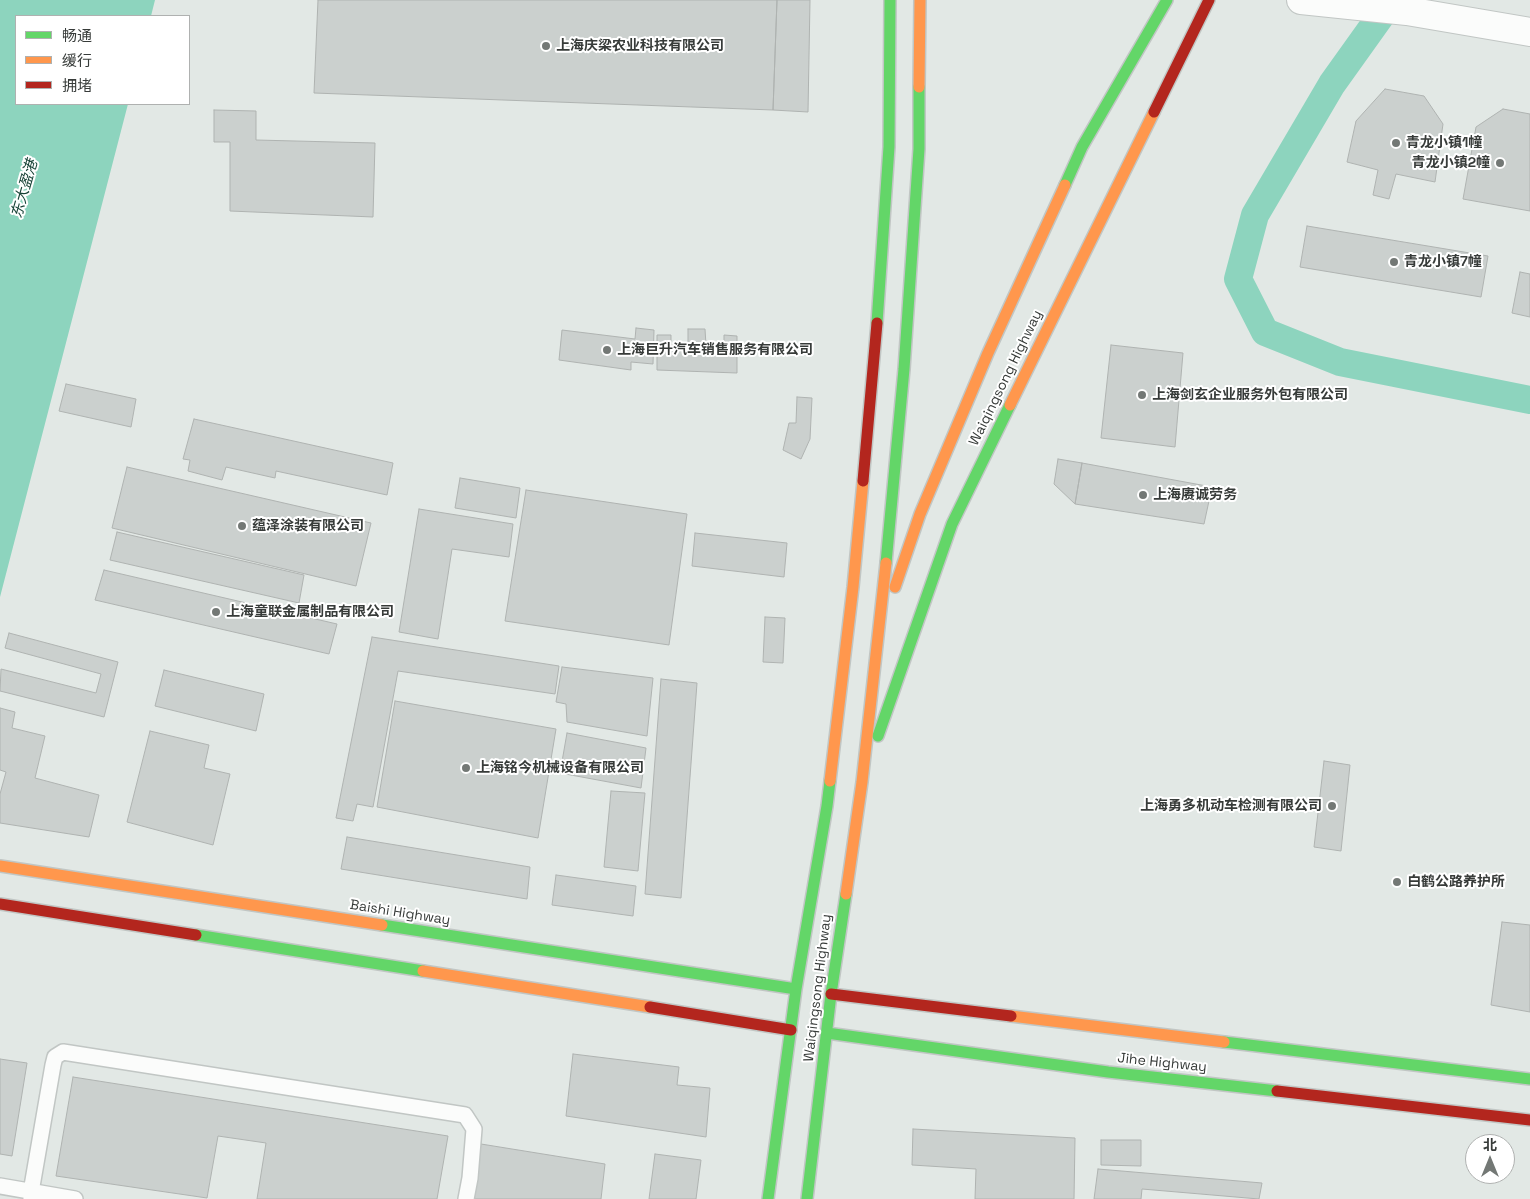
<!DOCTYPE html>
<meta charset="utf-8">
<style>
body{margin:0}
#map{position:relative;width:1530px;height:1199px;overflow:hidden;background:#e2e8e5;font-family:"Space Grotesk","Noto Sans SC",sans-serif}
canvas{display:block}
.legend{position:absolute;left:15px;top:15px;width:175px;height:90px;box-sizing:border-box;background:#fff;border:1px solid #afb1b0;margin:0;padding:6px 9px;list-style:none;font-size:15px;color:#373b39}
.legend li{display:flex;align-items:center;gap:10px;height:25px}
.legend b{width:25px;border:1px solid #afb1b0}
.north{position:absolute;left:1465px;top:1134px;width:50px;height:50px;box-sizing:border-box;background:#fff;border:1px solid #afb1b0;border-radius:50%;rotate:0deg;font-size:14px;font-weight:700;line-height:20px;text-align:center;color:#373b39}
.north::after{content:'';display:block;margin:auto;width:18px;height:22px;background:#737875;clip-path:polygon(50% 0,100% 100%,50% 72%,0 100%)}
</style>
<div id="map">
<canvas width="1530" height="1199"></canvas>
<ul class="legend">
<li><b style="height:6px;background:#63d668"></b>畅通</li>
<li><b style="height:6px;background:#ff974d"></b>缓行</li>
<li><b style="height:6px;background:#b3261e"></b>拥堵</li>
</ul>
<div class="north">北</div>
</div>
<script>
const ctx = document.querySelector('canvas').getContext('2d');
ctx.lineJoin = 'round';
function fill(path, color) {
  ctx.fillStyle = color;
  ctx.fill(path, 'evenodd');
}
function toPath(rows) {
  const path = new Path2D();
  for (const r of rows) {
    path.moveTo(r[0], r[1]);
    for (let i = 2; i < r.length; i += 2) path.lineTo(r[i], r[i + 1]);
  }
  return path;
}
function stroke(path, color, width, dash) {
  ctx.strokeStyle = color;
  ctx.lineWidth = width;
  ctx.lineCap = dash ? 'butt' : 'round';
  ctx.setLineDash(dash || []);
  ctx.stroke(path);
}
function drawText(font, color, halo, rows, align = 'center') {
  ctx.font = font + ' "Space Grotesk","Noto Sans SC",sans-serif';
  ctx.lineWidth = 4;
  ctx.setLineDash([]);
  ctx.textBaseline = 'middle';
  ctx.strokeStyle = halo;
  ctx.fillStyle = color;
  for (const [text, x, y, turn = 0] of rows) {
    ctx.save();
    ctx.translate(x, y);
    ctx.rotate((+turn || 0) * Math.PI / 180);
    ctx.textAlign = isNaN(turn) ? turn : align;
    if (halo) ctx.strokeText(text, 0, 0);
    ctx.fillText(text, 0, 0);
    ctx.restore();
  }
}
fill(toPath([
 [0,0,155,0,151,16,16,16,16,104,128,104,0,597]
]), '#8dd4be');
stroke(toPath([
 [1392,0,1332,84,1255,215,1238,279,1265,332,1340,362,1530,400]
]), '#8dd4be', 28);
const building = toPath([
 [318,0,777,0,773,110,314,93,318,0],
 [777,0,810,0,808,112,773,110,777,0],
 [1385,89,1424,96,1443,124,1435,182,1396,174,1389,199,1373,195,1378,170,1347,162,1356,121,1385,89],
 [1503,109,1530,114,1530,211,1463,199,1476,127,1503,109],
 [214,110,256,111,256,140,375,143,373,217,230,211,230,142,214,142,214,110],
 [1307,226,1488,256,1481,297,1300,267,1307,226],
 [1520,272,1530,274,1530,317,1512,313,1520,272],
 [636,328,654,330,653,364,631,362,631,370,559,360,562,330,635,339,636,328],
 [688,329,705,329,706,345,724,346,724,335,737,336,737,373,657,370,657,335,671,335,671,345,688,345,688,329],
 [1111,345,1183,353,1175,447,1101,438,1111,345],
 [66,384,136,399,131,427,59,411,66,384],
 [797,397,812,398,810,439,801,459,783,450,789,423,796,423,797,397],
 [194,419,393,463,387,495,276,471,275,478,226,467,222,480,188,471,190,460,183,459,194,419],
 [1058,459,1082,463,1075,504,1054,484,1058,459],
 [1082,463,1212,487,1204,524,1075,504,1082,463],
 [127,467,371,523,356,586,112,528,127,467],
 [460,478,520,488,516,518,455,508,460,478],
 [526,490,687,514,669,645,505,621,526,490],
 [419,509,513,524,509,557,452,549,438,639,399,632,419,509],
 [117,532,304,575,299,603,110,560,117,532],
 [695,533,787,543,784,577,692,566,695,533],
 [104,570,337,624,329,654,95,600,104,570],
 [765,617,785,618,783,663,763,662,765,617],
 [9,633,118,662,104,717,0,691,1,669,96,693,101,674,5,648,9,633],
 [372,637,559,666,555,694,398,671,373,807,357,804,353,821,336,818,372,637],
 [562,667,653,678,647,736,567,722,566,704,556,702,562,667],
 [164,670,264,694,256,731,155,706,164,670],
 [661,679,697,683,681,898,645,894,661,679],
 [395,701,556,729,538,838,377,807,395,701],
 [0,708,15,712,12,728,45,736,35,778,99,795,89,837,0,823,0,794,6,772,0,770,0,708],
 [150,731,209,745,204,768,230,774,213,845,127,822,150,731],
 [567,733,646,748,641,788,560,773,567,733],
 [1324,761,1350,765,1341,851,1314,847,1324,761],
 [611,791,645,793,638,871,604,867,611,791],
 [347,837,530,867,527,899,341,869,347,837],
 [556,875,636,886,633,916,552,905,556,875],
 [1502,922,1530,925,1530,1012,1491,1005,1502,922],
 [573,1054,679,1067,677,1085,710,1088,706,1137,566,1116,573,1054],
 [0,1059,27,1063,12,1156,0,1154,0,1059],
 [73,1077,448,1136,437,1199,257,1199,266,1143,218,1136,207,1198,56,1176,73,1077],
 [913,1129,1075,1138,1074,1199,975,1199,976,1169,912,1165,913,1129],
 [1101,1140,1141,1140,1141,1166,1101,1165,1101,1140],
 [481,1144,605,1164,601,1199,474,1199,481,1144],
 [655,1154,701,1160,696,1199,649,1199,655,1154],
 [1098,1169,1262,1183,1259,1199,1142,1189,1141,1199,1094,1199,1098,1169]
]);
fill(building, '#cbd0ce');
stroke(building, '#afb3b1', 1);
const lane = toPath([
 [0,1186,75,1199],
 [31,1199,31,1192,53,1065,55,1057,63,1052,465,1115,474,1129,470,1178,466,1199]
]);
const street = toPath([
 [1301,0,1407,11,1530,32]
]);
const fast = toPath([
 [1065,185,1082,147,1167,0],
 [877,323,889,147,890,0],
 [886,563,904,369,919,149,919,87],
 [878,736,952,524,1010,405],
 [382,925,796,989],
 [196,935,423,971],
 [827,1033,1108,1072,1277,1091],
 [1224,1042,1530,1079],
 [768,1199,796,989,827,806,830,781],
 [807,1199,831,994,846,894]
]);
const slow = toPath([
 [919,87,920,0],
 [1010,405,1154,112],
 [895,587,920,514,988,353,1065,185],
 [830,781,853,587,863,481],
 [0,866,382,925],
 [846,894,862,782,886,563],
 [423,971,650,1007],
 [1011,1016,1224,1042]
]);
const jam = toPath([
 [1154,112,1209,0],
 [863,481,877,323],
 [0,904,196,935],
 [831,994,1011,1016],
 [650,1007,791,1030],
 [1277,1091,1530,1120]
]);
stroke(lane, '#c1c6c4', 18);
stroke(street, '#c1c6c4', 30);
stroke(fast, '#c1c6c4', 14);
stroke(slow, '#c1c6c4', 14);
stroke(jam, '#c1c6c4', 14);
stroke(lane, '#fbfcfb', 15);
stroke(street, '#fbfcfb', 28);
stroke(fast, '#63d668', 11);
stroke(slow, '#ff974d', 11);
stroke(jam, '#b3261e', 11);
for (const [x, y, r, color] of [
 [546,46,5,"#737875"],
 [1396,143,5,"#737875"],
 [1500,163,5,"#737875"],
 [1394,262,5,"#737875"],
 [607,350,5,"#737875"],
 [1142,395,5,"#737875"],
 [1143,495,5,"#737875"],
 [242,526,5,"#737875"],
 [216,612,5,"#737875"],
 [466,768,5,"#737875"],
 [1332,806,5,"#737875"],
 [1397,882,5,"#737875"]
]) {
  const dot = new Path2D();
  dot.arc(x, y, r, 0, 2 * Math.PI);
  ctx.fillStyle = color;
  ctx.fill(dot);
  stroke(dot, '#fff', 2);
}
drawText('bold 14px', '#373b39', '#fff', [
 ["上海庆梁农业科技有限公司",556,46],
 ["青龙小镇1幢",1406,143],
 ["青龙小镇2幢",1490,163,"right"],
 ["青龙小镇7幢",1404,262],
 ["上海巨升汽车销售服务有限公司",617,350],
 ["上海剑玄企业服务外包有限公司",1152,395],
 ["上海赓诚劳务",1153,495],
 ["蕴泽涂装有限公司",252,526],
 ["上海童联金属制品有限公司",226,612],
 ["上海铭今机械设备有限公司",476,768],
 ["上海勇多机动车检测有限公司",1322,806,"right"],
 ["白鹤公路养护所",1407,882]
], 'left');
drawText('14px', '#373b39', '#fff', [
 ["Waiqingsong Highway",1006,378,-64],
 ["Baishi Highway",400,913,9],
 ["Waiqingsong Highway",818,988,-83],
 ["Jihe Highway",1162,1063,6]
]);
drawText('italic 15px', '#174236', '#fff', [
 ["东大盈港",25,189,-74]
]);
</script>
